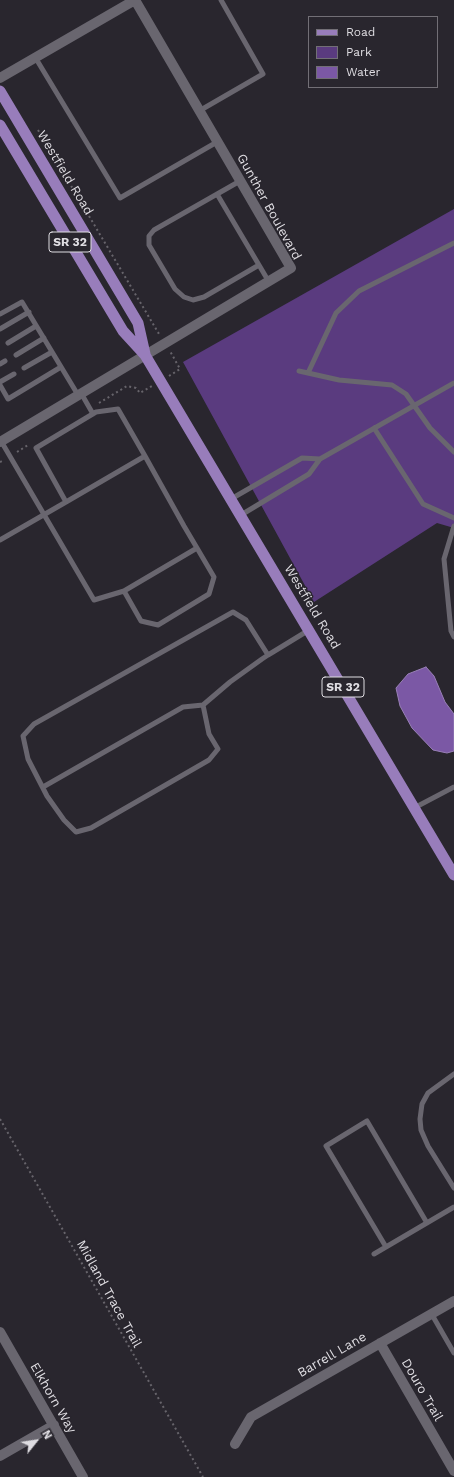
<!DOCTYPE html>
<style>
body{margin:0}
#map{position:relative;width:454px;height:1477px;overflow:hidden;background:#29262e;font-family:"Work Sans",sans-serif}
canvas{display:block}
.legend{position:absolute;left:308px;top:16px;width:130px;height:72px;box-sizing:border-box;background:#29262e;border:1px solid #726f76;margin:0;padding:5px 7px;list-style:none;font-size:12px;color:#dfdde2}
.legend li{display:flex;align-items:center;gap:8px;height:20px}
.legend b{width:20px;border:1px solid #726f76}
.north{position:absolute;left:16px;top:1421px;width:40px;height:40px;-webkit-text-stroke:3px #29262e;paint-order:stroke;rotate:60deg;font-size:11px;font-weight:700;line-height:16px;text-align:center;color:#dfdde2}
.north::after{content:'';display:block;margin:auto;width:14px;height:18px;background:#dfdde2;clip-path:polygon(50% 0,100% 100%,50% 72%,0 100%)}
</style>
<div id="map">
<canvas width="454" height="1477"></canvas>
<ul class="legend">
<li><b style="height:5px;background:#987dbb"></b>Road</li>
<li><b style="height:11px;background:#5a3b7f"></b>Park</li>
<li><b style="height:11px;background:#7b58a5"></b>Water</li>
</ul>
<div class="north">N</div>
</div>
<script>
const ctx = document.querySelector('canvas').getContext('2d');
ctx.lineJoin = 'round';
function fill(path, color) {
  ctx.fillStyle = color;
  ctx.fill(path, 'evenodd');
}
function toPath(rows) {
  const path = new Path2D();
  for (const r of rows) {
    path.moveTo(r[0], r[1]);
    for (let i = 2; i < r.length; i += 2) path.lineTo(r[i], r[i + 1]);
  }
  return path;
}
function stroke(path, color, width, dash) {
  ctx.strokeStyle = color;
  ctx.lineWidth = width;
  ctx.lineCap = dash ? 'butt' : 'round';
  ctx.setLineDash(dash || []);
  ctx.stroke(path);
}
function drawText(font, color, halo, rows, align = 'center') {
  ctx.font = font + ' "Work Sans",sans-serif';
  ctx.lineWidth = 3;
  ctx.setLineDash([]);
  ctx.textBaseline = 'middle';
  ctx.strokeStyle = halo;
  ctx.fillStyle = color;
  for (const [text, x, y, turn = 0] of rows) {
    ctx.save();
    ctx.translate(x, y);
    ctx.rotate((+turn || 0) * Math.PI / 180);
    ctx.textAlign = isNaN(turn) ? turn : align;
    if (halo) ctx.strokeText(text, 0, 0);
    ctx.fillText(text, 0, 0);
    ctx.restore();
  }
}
fill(toPath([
 [454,209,454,528,437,523,314,602,183,362]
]), '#5a3b7f');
const water = toPath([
 [426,667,434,676,445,702,454,714,454,751,447,753,433,750,412,728,400,706,396,688,408,674,426,667]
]);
fill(water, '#7b58a5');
stroke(water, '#9980b7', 1);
stroke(toPath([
 [38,130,159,334],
 [169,376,180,369,170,351],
 [99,403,127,386,136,388,140,393,152,386],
 [17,452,28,445],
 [0,462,4,460],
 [0,1119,203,1477]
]), '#67646b', 2, [2, 3]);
stroke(toPath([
 [35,57,120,198,217,142],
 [199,111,263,74,221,0],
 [240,181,154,230,149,236,149,245,175,289,184,297,193,300,204,297,259,265],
 [217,194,269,282],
 [0,314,22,302,78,395],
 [0,329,29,312],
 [8,343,36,326],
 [16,355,44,338],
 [0,364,5,361],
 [24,368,52,352],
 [299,371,339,380,392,385,406,394,430,428,454,452],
 [308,373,336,313,359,291,454,243],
 [0,382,14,374],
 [0,385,8,399,61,367],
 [81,393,93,414],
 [374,428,423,504,454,518],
 [1,441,94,600,124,591,141,621,158,625,209,594,214,577,197,548,184,526,155,474,145,456,118,409,96,412,36,448,66,502,145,456],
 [231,499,302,458,320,459],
 [241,515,309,474,320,459,454,383],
 [454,526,444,559,451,631,454,637],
 [0,540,66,502],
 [124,591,197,548],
 [268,655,246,620,233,612,34,724,23,736,28,759,47,796,64,820,76,832,91,828,209,760,218,749,209,734,203,705,230,682,262,659,268,655,273,652,309,630],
 [43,787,183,707,203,705],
 [414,808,454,787],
 [454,1074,428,1093,422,1104,420,1119,421,1130,428,1146,454,1188],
 [386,1247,326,1146,367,1121,427,1223],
 [374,1254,454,1207],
 [431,1313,454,1353]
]), '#69666f', 5);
stroke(toPath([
 [0,78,135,0,291,268,0,442],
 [0,1332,83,1477],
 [380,1343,454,1471],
 [235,1444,251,1417,454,1301],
 [0,1456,54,1425]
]), '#69666f', 10);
stroke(toPath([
 [0,91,138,323,145,354],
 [0,125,123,331,145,355,454,875]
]), '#987dbb', 11);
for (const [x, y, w] of [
 [70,242,42],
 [343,687,42]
]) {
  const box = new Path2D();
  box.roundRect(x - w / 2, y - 10, w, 20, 3);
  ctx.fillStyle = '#29262e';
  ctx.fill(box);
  stroke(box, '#dfdde2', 1);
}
drawText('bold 12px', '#dfdde2', null, [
 ["SR 32",70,242],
 ["SR 32",343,687]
]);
drawText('13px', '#dfdde2', '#29262e', [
 ["Westfield Road",65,173,59],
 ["Gunther Boulevard",269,207,61],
 ["Westfield Road",312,607,59],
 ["Midland Trace Trail",109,1294,61],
 ["Barrell Lane",332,1355,-30],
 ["Douro Trail",422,1390,60],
 ["Elkhorn Way",53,1398,60]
]);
</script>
